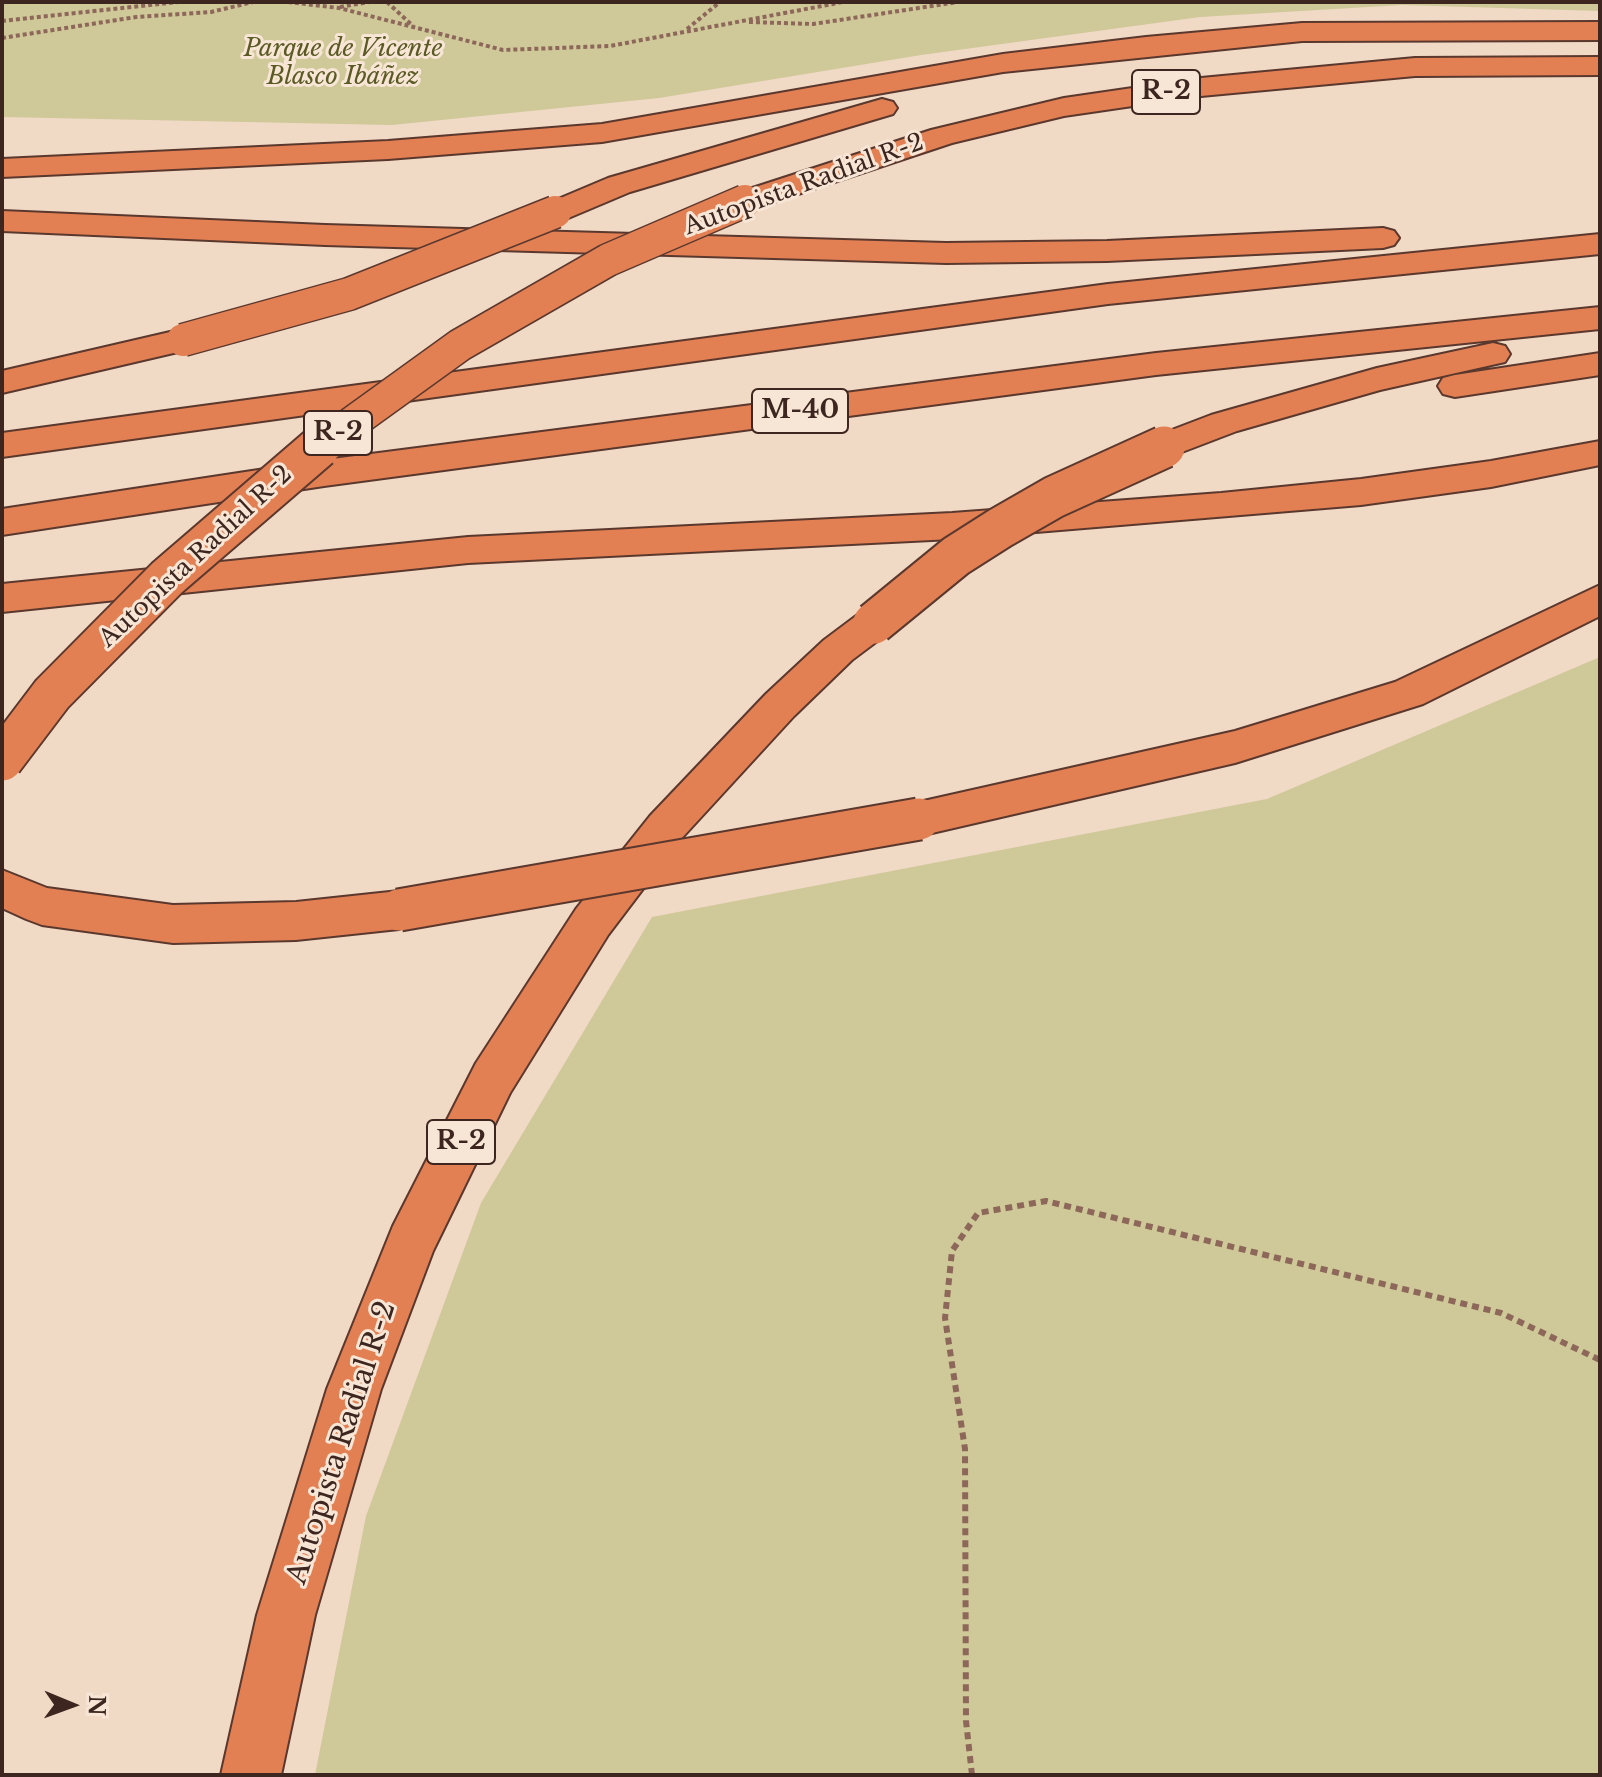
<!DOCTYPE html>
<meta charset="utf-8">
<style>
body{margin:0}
#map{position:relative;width:1602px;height:1777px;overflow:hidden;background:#f0d9c5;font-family:"Libre Baskerville",serif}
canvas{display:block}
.frame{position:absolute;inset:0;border:4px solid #3c261f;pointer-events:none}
.north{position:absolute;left:32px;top:1665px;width:80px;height:80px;-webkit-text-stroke:6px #f7e5d5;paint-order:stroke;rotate:91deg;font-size:22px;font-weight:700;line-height:32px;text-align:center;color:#3c261f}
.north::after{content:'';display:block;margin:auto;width:28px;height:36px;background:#3c261f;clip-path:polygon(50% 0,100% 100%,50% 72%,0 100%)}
</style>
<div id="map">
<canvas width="1602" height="1777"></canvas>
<div class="frame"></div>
<div class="north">N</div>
</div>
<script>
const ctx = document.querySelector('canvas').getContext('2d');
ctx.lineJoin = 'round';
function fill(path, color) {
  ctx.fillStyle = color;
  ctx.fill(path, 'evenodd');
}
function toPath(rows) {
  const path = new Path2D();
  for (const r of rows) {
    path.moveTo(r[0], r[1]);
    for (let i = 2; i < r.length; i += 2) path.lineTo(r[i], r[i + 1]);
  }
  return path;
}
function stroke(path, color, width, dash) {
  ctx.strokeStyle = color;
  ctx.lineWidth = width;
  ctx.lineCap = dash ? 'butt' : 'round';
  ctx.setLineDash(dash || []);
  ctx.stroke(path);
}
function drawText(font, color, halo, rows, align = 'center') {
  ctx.font = font + ' "Libre Baskerville",serif';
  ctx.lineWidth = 6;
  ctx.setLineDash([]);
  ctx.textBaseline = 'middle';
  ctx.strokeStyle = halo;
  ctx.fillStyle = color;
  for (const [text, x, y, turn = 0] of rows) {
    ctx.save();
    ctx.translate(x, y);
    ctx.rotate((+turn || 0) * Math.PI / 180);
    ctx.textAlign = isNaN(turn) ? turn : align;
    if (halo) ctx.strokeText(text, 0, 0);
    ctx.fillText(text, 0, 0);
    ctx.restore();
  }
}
fill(toPath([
 [2,2,1600,2,1600,11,1402,5,1200,17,921,55,659,98,392,125,2,117],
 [1600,657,1600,1775,315,1775,366,1516,481,1203,652,917,1267,799]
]), '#cfc898');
const motorway = toPath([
 [1600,22,1600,40,1302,41,1003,72,602,142,388,159,2,177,2,159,388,141,602,124,1003,54,1146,37,1302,23,1600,22],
 [1600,57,1600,75,1415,76,1201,96,1064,116,952,143,756,208,745,210,734,208,729,201,734,194,931,130,1064,98,1201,78,1415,58,1600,57],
 [882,99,893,102,897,108,893,114,630,192,566,219,555,222,544,219,539,212,544,205,608,178,882,99],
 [2,211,325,225,946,243,1107,241,1383,228,1394,231,1399,238,1394,245,1383,248,1107,261,946,263,325,245,2,231,2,211],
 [1600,234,1600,254,1108,304,2,457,2,433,1108,284,1600,234],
 [1600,307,1600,329,1156,375,324,486,2,535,2,509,324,460,1156,353,1600,307],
 [183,329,195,332,200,340,195,348,2,393,2,371,183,329],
 [1493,343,1505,346,1510,354,1505,362,1380,390,1237,431,1169,457,1156,454,1151,445,1156,436,1211,415,1377,368,1493,343],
 [1600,353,1600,375,1455,397,1443,394,1438,386,1443,378,1455,375,1600,353],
 [1600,441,1600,465,1491,487,1361,505,952,539,468,563,2,612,2,584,468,537,952,513,1221,493,1361,479,1491,461,1600,441],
 [1600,585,1600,616,1423,704,1235,763,919,836,904,831,898,819,904,807,919,802,1235,731,1395,682,1600,585],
 [874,609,888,613,894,623,888,633,852,660,794,716,680,840,608,935,510,1093,433,1251,381,1389,315,1615,281,1775,221,1775,257,1615,327,1389,393,1226,476,1063,576,909,650,816,766,694,824,640,860,613,874,609],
 [2,870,47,888,173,905,296,902,399,891,415,897,421,910,415,923,399,929,296,940,173,943,42,925,26,919,2,908,2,870]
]);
stroke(motorway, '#5b382e', 4);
stroke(toPath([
 [288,2,339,8,503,50,610,46,843,2],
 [387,2,413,26],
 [340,7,369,2],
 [2,21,178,2],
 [749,22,813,24,958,2],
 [687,29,720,2],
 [2,38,136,17,211,12,253,2]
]), '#8d685a', 4, [4, 3]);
stroke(toPath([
 [972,1775,966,1721,965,1449,945,1318,952,1251,978,1213,1046,1201,1501,1313,1600,1360]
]), '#8d685a', 6, [7, 5]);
fill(motorway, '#e38053');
const motorwayBridgeFar1 = toPath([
 [183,340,349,294,555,212],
 [316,449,460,345,608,260,745,201],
 [1159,449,1169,445]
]);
const motorwayBridge = toPath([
 [874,623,956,556,1000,528,1054,497,1164,447],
 [2,760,52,694,167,578,319,447],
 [399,910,919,819]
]);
stroke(motorwayBridgeFar1, '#5b382e', 35, []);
stroke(motorwayBridge, '#5b382e', 45, []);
stroke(motorwayBridgeFar1, '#e38053', 32);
stroke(motorwayBridge, '#e38053', 41);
drawText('italic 24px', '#5a5a24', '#f7e5d5', [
 ["Parque de Vicente",343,49],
 ["Blasco Ibáñez",343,77]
]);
drawText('24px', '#3c261f', '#f7e5d5', [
 ["Autopista Radial R-2",804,185,-20],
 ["Autopista Radial R-2",196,557,-43]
]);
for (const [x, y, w] of [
 [1166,92,68],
 [800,411,96],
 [338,433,68],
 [461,1142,68]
]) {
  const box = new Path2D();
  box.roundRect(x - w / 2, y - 22, w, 44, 6);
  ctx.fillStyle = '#f7e5d5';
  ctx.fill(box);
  stroke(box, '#3c261f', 2);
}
drawText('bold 26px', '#3c261f', null, [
 ["R-2",1166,92],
 ["M-40",800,411],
 ["R-2",338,433],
 ["R-2",461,1142]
]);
drawText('28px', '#3c261f', '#f7e5d5', [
 ["Autopista Radial R-2",342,1443,-72]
]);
</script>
